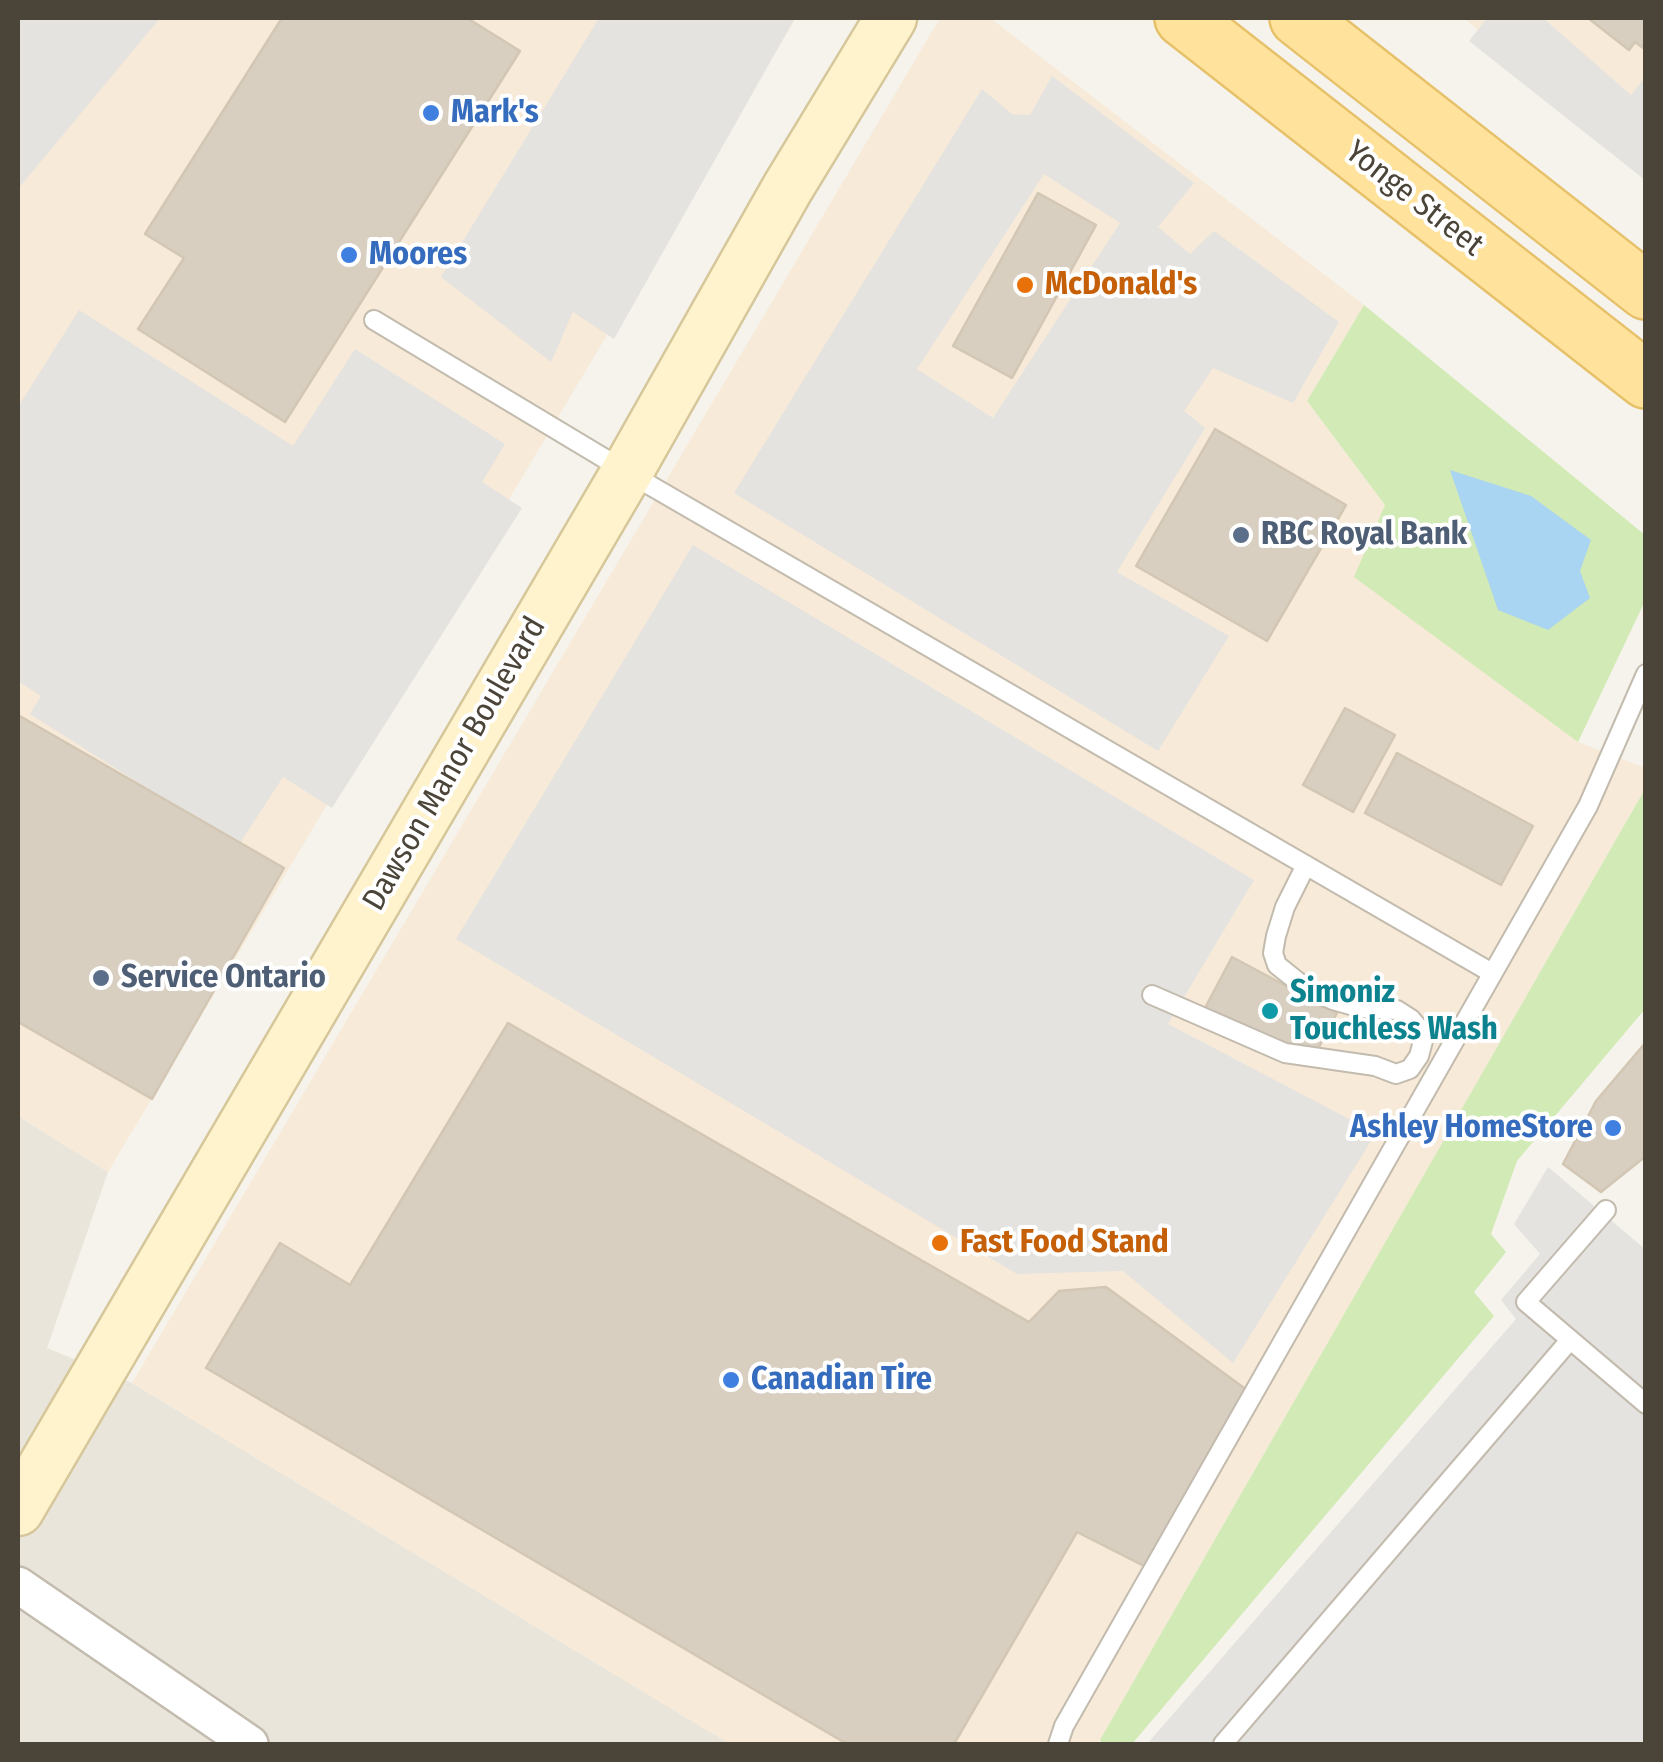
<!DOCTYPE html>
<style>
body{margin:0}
#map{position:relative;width:1663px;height:1762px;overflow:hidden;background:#f6f3ec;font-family:"Fira Sans Condensed",sans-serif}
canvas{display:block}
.frame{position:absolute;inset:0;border:20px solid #4b4439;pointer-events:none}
</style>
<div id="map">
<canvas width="1663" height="1762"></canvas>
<div class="frame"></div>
</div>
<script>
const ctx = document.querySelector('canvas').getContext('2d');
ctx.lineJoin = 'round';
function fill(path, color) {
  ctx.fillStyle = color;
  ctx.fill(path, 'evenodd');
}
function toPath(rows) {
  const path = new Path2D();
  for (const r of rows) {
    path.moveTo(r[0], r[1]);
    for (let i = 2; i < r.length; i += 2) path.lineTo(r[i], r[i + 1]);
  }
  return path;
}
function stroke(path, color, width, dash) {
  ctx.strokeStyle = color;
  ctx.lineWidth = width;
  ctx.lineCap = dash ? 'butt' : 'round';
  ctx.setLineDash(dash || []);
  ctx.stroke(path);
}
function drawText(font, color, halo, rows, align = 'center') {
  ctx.font = font + ' "Fira Sans Condensed",sans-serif';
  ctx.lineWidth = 8;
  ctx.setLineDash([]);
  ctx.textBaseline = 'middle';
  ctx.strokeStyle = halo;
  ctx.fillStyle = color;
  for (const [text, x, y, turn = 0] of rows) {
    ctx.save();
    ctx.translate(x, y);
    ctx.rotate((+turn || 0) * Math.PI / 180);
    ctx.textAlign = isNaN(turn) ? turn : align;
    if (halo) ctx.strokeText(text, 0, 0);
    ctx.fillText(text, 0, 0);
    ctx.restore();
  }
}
fill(toPath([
 [18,1116,108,1172,47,1348,132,1383,730,1744,18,1744]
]), '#eae5da');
fill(toPath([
 [18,18,796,18,108,1172,18,1116],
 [940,18,990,18,1364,305,1307,401,1385,505,1578,742,1645,768,1645,789,1100,1740,1095,1744,730,1744,132,1383],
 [1464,18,1645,18,1645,176]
]), '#f7ead8');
fill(toPath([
 [1364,305,1645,535,1645,601,1578,742,1354,577,1385,505,1307,401],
 [1645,789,1645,1009,1517,1161,1491,1234,1506,1252,1474,1292,1494,1316,1132,1744,1102,1744,1100,1740]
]), '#d2eab5');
fill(toPath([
 [18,18,160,18,18,189],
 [599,18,795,18,614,339,573,312,551,362,441,277],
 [1487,18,1543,18,1631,95,1645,77,1645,180,1469,41],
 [1052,76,1194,183,1158,227,1190,254,1214,231,1339,322,1293,403,1213,368,1184,411,1205,428,1117,572,1229,636,1158,751,734,493,982,89,1012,114,1030,115],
 [1044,174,1120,223,993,418,917,369],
 [79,310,293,446,355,349,505,444,482,482,522,508,332,808,283,777,238,846,30,714,41,696,18,681,18,407],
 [693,545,1254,880,1168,1024,1376,1133,1233,1363,1123,1271,1017,1274,456,939],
 [1548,1167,1645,1249,1645,1744,1147,1744,1516,1319,1501,1300,1540,1254,1514,1224]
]), '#e5e3e0');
fill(toPath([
 [1450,470,1531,496,1591,540,1580,571,1590,598,1548,630,1498,610]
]), '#a9d4f2');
const building = toPath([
 [282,18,467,18,520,51,285,422,138,329,184,258,145,234,282,18],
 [1588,18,1646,18,1646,50,1635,42,1629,50,1588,18],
 [1038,193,1096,225,1012,378,953,346,1038,193],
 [1215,429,1346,505,1267,641,1136,566,1215,429],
 [1345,708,1395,735,1353,812,1303,785,1345,708],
 [18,715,284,868,152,1099,18,1022,18,715],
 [1397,753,1533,826,1501,885,1365,813,1397,753],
 [1232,957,1337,1013,1309,1066,1204,1010,1232,957],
 [508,1023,1029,1322,1059,1291,1106,1287,1251,1393,1146,1567,1077,1532,954,1744,847,1744,206,1368,280,1243,350,1285,508,1023],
 [1646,1042,1646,1156,1601,1192,1563,1164,1596,1101,1646,1042]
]);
fill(building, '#d8cfc1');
stroke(building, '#d3c7b4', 2.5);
const lane = toPath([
 [374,320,627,472,1492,973],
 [1152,995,1285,1053,1375,1066,1396,1074,1410,1069,1419,1056,1423,1041,1420,1030,1411,1019,1397,1010,1361,1008,1333,1000,1307,989,1277,965,1273,953,1276,936,1285,907,1306,865],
 [1606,1210,1526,1302,1646,1404],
 [1058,1744,1064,1726,1588,806,1646,674],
 [1223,1744,1570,1340]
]);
const street = toPath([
 [18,1585,250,1744]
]);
const secondary = toPath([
 [18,1510,627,472,787,189,891,18]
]);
const primary = toPath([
 [1183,18,1646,380],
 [1298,18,1646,291]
]);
stroke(lane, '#c2bbae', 22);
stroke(street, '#c2bbae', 40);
stroke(secondary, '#d6c79b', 55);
stroke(primary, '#e6c16a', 60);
stroke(lane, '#fff', 18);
stroke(street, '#fff', 35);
stroke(secondary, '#fff3cd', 50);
stroke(primary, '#ffe39c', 55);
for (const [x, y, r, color] of [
 [431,113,10,"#3f7fe0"],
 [349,255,10,"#3f7fe0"],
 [1025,285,10,"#e8710a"],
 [1241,535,10,"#5c6f8a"],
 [101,978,10,"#5c6f8a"],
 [1270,1011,10,"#0f9aa8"],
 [1613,1128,10,"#3f7fe0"],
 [940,1243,10,"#e8710a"],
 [731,1380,10,"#3f7fe0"]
]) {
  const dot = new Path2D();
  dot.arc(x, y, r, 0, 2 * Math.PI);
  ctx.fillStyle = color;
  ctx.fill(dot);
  stroke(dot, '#fff', 4);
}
drawText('bold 32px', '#366cbe', '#fff', [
 ["Mark's",451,113],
 ["Moores",369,255],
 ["Ashley HomeStore",1593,1128,"right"],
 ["Canadian Tire",751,1380]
], 'left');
drawText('32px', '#4b4439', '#fff', [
 ["Yonge Street",1414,199,38],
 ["Dawson Manor Boulevard",455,764,-60]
]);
drawText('bold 32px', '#c56008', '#fff', [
 ["McDonald's",1045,285],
 ["Fast Food Stand",960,1243]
], 'left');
drawText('bold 32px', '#4e5e75', '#fff', [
 ["RBC Royal Bank",1261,535],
 ["Service Ontario",121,978]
], 'left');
drawText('bold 32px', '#0d838f', '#fff', [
 ["Simoniz",1290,993],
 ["Touchless Wash",1290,1030]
], 'left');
</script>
